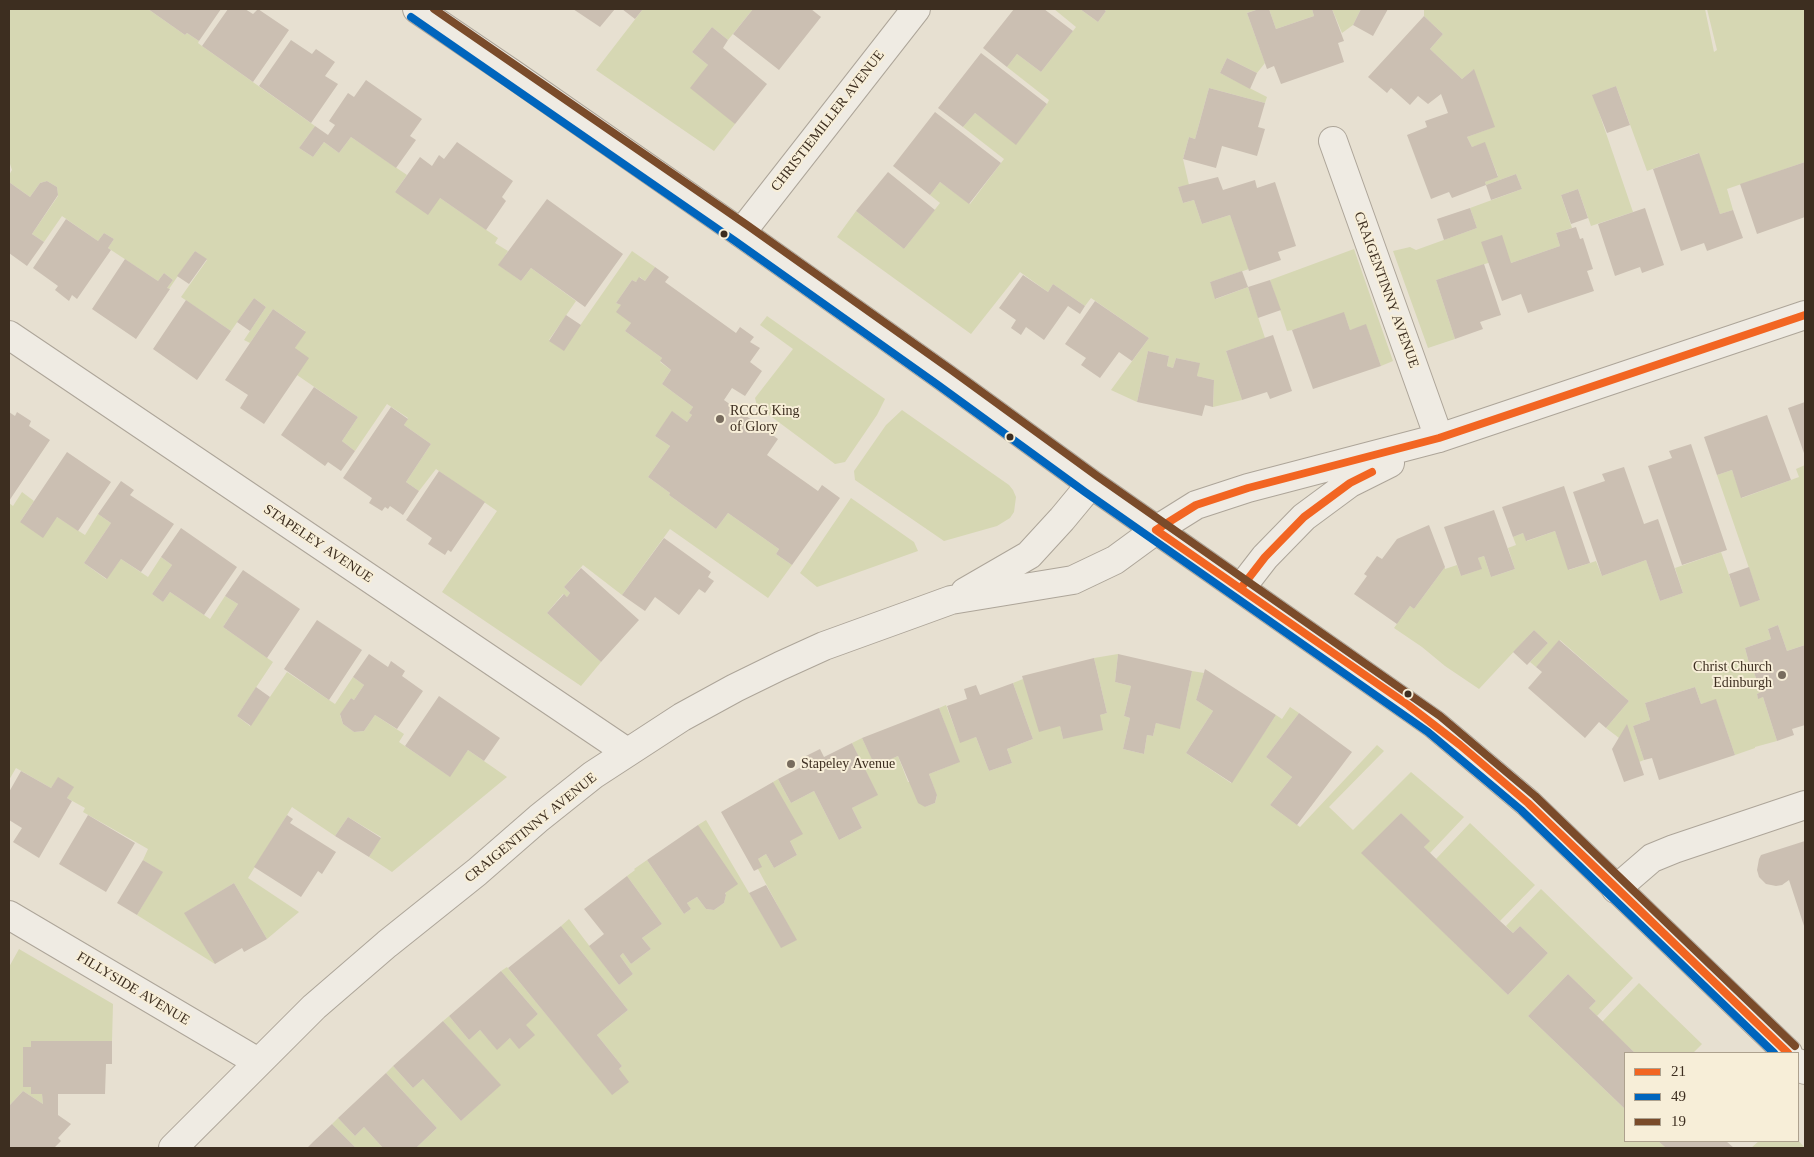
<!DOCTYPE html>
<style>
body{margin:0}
#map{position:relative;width:1814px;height:1157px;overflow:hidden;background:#e7e0d1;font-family:Georgia,serif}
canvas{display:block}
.frame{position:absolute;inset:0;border:10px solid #3d2e20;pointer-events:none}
.legend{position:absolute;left:1624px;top:1052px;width:175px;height:90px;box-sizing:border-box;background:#f7eed8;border:1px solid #ada18e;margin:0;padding:6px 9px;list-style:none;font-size:15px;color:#3d2e20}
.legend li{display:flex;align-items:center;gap:10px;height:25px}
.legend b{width:25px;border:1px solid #ada18e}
</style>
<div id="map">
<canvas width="1814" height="1157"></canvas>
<div class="frame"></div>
<ul class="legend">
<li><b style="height:6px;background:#f26522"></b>21</li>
<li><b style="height:6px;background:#0065bd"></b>49</li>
<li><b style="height:6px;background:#7a4b2a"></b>19</li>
</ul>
</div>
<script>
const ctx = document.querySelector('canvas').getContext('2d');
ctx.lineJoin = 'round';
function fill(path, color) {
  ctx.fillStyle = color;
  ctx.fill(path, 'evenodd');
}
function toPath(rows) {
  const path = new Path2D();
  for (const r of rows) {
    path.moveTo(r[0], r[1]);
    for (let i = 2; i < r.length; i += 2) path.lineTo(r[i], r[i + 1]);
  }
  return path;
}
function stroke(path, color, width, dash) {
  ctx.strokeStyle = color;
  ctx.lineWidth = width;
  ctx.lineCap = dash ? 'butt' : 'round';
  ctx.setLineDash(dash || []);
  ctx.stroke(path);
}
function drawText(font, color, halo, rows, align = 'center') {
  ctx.font = font + ' Georgia,serif';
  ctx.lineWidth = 4;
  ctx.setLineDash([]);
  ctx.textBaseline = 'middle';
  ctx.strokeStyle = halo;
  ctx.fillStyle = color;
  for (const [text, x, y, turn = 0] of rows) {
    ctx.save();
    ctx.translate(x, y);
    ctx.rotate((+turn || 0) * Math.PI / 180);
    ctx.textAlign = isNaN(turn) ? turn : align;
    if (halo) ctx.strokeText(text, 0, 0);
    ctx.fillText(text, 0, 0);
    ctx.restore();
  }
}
fill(toPath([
 [9,9,148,9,185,35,187,33,199,41,198,43,202,46,315,126,299,148,313,157,324,142,339,153,351,137,407,175,395,192,440,198,498,238,495,243,508,251,499,265,521,281,531,268,576,301,549,340,563,350,632,251,655,267,645,281,640,277,636,282,632,280,616,303,621,305,631,323,625,331,662,358,660,362,671,370,662,384,693,407,689,413,692,415,687,422,673,412,655,436,670,446,648,477,670,493,669,495,716,529,728,513,779,549,776,554,792,565,768,598,670,529,622,595,583,565,564,587,570,593,567,597,563,594,547,613,601,662,581,686,442,592,497,511,436,469,419,491,406,482,431,444,404,425,408,418,387,404,355,451,342,441,358,417,297,375,295,348,305,331,273,309,250,343,244,340,266,307,254,298,231,331,181,297,207,260,195,251,169,289,167,288,173,280,164,273,158,281,108,248,114,239,104,233,98,241,62,216,44,242,32,234,58,196,57,187,47,181,40,183,30,197,9,182,9,175,12,170,9,161],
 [643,9,753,9,728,40,712,27,692,52,708,65,735,124,714,151,596,70],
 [1054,9,1080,9,1098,22,1106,11,1103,9,1259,9,1247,13,1265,63,1257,73,1227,58,1220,73,1267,97,1265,103,1209,88,1195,139,1189,137,1183,159,1189,185,1178,187,1183,203,1194,200,1202,224,1230,215,1249,269,1210,282,1216,299,1248,287,1265,338,1226,351,1242,400,1213,407,1214,380,1197,376,1199,363,1176,358,1173,368,1167,366,1169,356,1148,351,1137,402,1111,390,1149,338,1091,298,1085,306,1053,284,1048,292,1020,272,971,334,837,237,856,211,904,249,940,203,930,195,940,182,970,204,1004,159,963,127,975,113,1016,144,1047,104,1049,100,1007,67,1017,54,1041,72,1076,27],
 [1269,9,1312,9,1314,16,1276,29],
 [1332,9,1361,9,1353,25,1342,33],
 [1424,9,1705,9,1714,52,1717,50,1707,9,1805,9,1805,162,1727,189,1733,210,1720,214,1698,153,1647,171,1616,86,1593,95,1633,212,1591,226,1578,189,1561,195,1572,228,1556,233,1560,246,1511,263,1488,263,1436,280,1455,339,1428,348,1393,251,1410,247,1416,250,1477,228,1470,208,1522,189,1516,174,1486,185,1485,182,1498,176,1485,143,1472,147,1467,137,1494,127,1473,70,1462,79,1430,49,1443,34,1424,16],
 [1354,249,1393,361,1381,366,1366,325,1350,330,1344,313,1292,330,1287,331,1270,280],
 [767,316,885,399,877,415,845,462,835,464,757,406,755,398,793,349,760,325],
 [902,410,1009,485,1013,490,1016,497,1014,512,1010,518,997,526,944,541,855,480,854,471,886,425],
 [1805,465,1805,645,1787,651,1778,625,1768,629,1771,639,1745,648,1749,663,1746,665,1748,668,1752,667,1761,692,1757,694,1758,698,1763,697,1777,741,1755,747,1755,748,1735,755,1716,700,1701,704,1695,687,1645,703,1650,720,1633,726,1644,760,1639,762,1619,738,1606,728,1629,701,1560,640,1536,667,1530,662,1548,643,1534,630,1479,689,1445,666,1422,647,1394,628,1410,606,1414,609,1445,567,1445,569,1457,565,1461,576,1481,569,1478,558,1484,556,1491,577,1515,569,1508,548,1516,545,1513,537,1523,533,1527,541,1555,531,1569,570,1596,561,1602,576,1646,560,1660,601,1683,593,1675,568,1721,552,1740,606,1760,600,1717,475,1732,470,1742,498,1799,477,1796,469],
 [22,492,34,501,20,522,57,517,85,535,98,514,111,523,84,563,106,579,121,559,148,577,161,557,172,565,152,594,163,602,170,592,210,619,225,596,238,604,223,627,273,662,237,716,250,726,287,672,335,704,353,677,364,685,354,700,351,698,340,715,343,724,354,732,364,731,375,715,404,734,399,742,449,776,468,750,507,777,392,872,369,857,381,837,348,817,335,836,292,807,248,878,299,912,267,939,234,883,185,913,215,964,137,915,162,872,143,860,148,849,83,812,85,808,67,798,73,787,58,778,51,788,16,768,9,780,9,503,13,506],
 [851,498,914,542,918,551,817,587,800,573],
 [1118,654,1115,682,1131,686,1124,716,1130,718,1123,749,1144,754,1147,735,1153,736,1156,723,1180,728,1192,671,1204,673,1196,700,1213,711,1186,753,1231,783,1276,715,1282,719,1290,707,1299,713,1266,757,1292,777,1270,805,1300,827,1377,745,1384,751,1329,807,1353,830,1411,772,1464,817,1430,853,1424,847,1429,841,1401,813,1362,853,1508,995,1548,953,1520,926,1513,933,1506,926,1541,889,1633,978,1597,1016,1589,1008,1596,1001,1568,974,1528,1016,1625,1109,1625,1141,1658,1141,1666,1148,416,1148,437,1128,386,1073,393,1066,413,1088,423,1079,461,1121,500,1085,443,1021,449,1016,469,1040,480,1030,497,1049,510,1038,538,1014,501,971,507,967,612,1094,619,1069,622,1066,597,1035,628,1010,561,926,569,919,619,985,633,974,620,956,623,953,631,964,651,949,642,938,662,924,627,876,635,870,634,869,647,860,684,914,691,909,687,903,697,897,706,909,714,910,724,903,726,895,698,825,706,820,781,947,796,940,758,869,758,859,766,854,774,868,797,855,790,841,773,782,778,779,791,803,814,791,839,840,862,828,852,808,877,795,852,743,862,738,875,765,898,756,908,782,910,782,925,807,935,803,937,796,929,774,959,762,939,708,946,705,960,742,976,737,989,771,1012,763,1007,749,1033,739,1013,683,1023,679,1060,726,1063,739,1100,715,1107,713,1094,658],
 [1470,823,1535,885,1500,921,1436,859],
 [19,949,113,1004,112,1041,31,1041,31,1047,23,1048,23,1086,31,1087,31,1094,42,1094,43,1104,23,1091,9,1106,9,967],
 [1639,983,1702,1044,1693,1053,1635,1053,1602,1022],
 [338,1118,355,1136,364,1127,383,1148,356,1148,332,1124],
 [1798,1140,1805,1148,1751,1148,1759,1141]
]), '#d6d7b3');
fill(toPath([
 [148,9,221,9,199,41,187,33,185,35],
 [228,9,245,9,253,14,258,9,289,30,253,82,202,46],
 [573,9,615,9,600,27],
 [622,9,643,9,635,19],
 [753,9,811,9,821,17,779,70,733,34],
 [1014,9,1044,9,1073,31,1041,72,1017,54,1007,67,983,48],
 [1080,9,1103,9,1106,11,1098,22],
 [1259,9,1269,9,1276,29,1314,16,1312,9,1332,9,1344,41,1338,43,1344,62,1281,84,1274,66,1267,69,1247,13],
 [1361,9,1388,9,1373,36,1353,25],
 [1424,16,1443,34,1430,49,1462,79,1474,69,1495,127,1467,137,1472,147,1485,142,1498,177,1485,182,1486,185,1452,198,1449,192,1431,199,1407,135,1427,127,1425,121,1448,113,1441,94,1428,104,1418,96,1410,105,1391,88,1387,93,1368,77],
 [712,27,728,40,723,48,767,84,735,124,690,88,708,65,692,52],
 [291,40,312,54,316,49,335,62,325,76,338,84,311,123,259,86],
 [981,53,1047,104,1016,145,975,113,963,127,938,108],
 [1227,58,1257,73,1250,89,1220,73],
 [366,80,422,119,410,136,416,140,396,168,351,137,339,153,324,142,313,157,299,148,315,126,328,135,335,125,329,121,348,93,354,97],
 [1616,86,1630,125,1607,133,1592,95],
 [1209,88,1265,103,1258,127,1265,129,1257,156,1222,146,1216,168,1183,159,1189,137,1195,139],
 [935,112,1001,163,969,204,940,182,930,195,893,166],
 [457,142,513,181,502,197,506,201,486,230,440,198,428,215,395,192,420,157,432,166,439,155,444,159],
 [1699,153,1720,214,1733,210,1743,238,1707,251,1704,243,1681,251,1653,169],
 [1805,162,1805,217,1757,234,1740,184],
 [888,172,935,210,904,249,856,211],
 [1516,174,1522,189,1491,200,1486,185],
 [1218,177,1223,190,1255,180,1257,188,1275,182,1296,246,1278,252,1281,260,1249,271,1230,215,1202,224,1194,200,1183,203,1178,187],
 [47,181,57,187,58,195,32,234,44,242,27,266,9,253,9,182,30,197,40,183],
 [1578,189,1588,218,1571,224,1561,195],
 [547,199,623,254,585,307,531,268,521,281,498,265],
 [1470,208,1477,228,1444,240,1437,219],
 [1645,208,1664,265,1642,273,1640,267,1615,276,1598,224],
 [66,219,98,241,104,233,114,239,108,248,111,250,77,299,72,295,69,301,55,290,58,286,33,268],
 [1576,227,1580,239,1583,238,1593,269,1587,271,1594,291,1528,313,1521,294,1502,301,1481,242,1502,235,1511,263,1560,246,1556,233],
 [195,251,207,259,189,284,177,276],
 [125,259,158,281,164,273,173,280,167,288,170,289,136,339,92,309],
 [1484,264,1501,315,1480,322,1483,329,1455,339,1436,280],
 [655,267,669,277,665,282,736,333,740,327,754,337,750,342,760,348,750,362,762,371,745,396,732,388,724,400,778,439,767,455,818,491,822,485,840,498,792,565,776,554,779,549,728,513,716,529,669,495,670,493,648,477,670,446,655,436,672,411,687,422,692,415,689,413,693,407,662,384,671,370,660,361,662,358,625,331,631,323,616,312,621,305,616,303,632,280,636,282,639,277,645,281],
 [1242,271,1248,287,1215,299,1210,282],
 [1023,275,1048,292,1053,284,1085,306,1080,314,1068,306,1044,340,1026,327,1021,335,1011,328,1016,320,999,308],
 [1270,280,1281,310,1258,318,1248,287],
 [254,298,266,307,250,331,237,322],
 [186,300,231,331,197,380,153,349],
 [1095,301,1149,338,1132,361,1119,352,1100,378,1081,365,1086,358,1065,344],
 [273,309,306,332,295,348,309,358,264,424,240,408,248,395,225,380],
 [1344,312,1350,330,1366,324,1381,366,1313,389,1292,330],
 [566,315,581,325,564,351,549,341],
 [1273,335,1292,391,1270,399,1267,392,1242,400,1226,351],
 [1148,351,1169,356,1167,366,1173,368,1176,358,1200,363,1197,376,1214,380,1213,407,1205,405,1202,416,1137,402],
 [314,387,358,417,342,441,355,451,341,471,328,462,325,466,281,435],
 [1805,402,1805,456,1788,408],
 [391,407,408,419,404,425,431,444,406,482,419,491,403,515,390,506,388,509,385,507,382,511,369,503,372,498,343,478],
 [9,412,15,416,17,412,31,421,29,426,50,440,9,501],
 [1767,415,1791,480,1741,498,1732,470,1717,475,1704,437],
 [1691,444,1727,550,1682,565,1648,466,1672,458,1669,451],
 [67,452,111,482,78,531,57,517,43,538,20,522],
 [1624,467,1644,524,1658,519,1683,593,1660,601,1646,560,1602,576,1573,492,1605,481,1602,474],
 [439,471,485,502,451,552,448,550,445,555,428,544,432,538,406,520],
 [121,481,134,490,130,495,174,524,141,572,121,559,107,579,84,563,111,523,98,514],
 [1564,486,1590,563,1568,570,1555,531,1526,541,1523,533,1513,537,1502,507],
 [1494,510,1515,569,1491,577,1484,556,1478,558,1482,569,1461,576,1444,527],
 [1429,525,1445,567,1414,609,1410,606,1397,624,1354,594,1367,576,1364,574,1377,556,1382,559,1397,539],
 [181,528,237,567,204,615,170,592,163,602,152,594,172,565,161,557],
 [664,538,711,572,708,577,714,581,705,593,699,589,679,615,655,597,645,611,622,595],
 [1749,567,1760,600,1740,607,1729,574],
 [581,568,639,620,601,662,547,613,564,594,567,597,570,593,564,587],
 [243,570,300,609,267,658,223,627,238,604,225,596],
 [317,620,362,650,329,700,284,669],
 [1778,625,1787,651,1805,645,1805,725,1792,729,1794,735,1777,741,1763,697,1758,699,1757,694,1761,692,1752,667,1748,668,1746,664,1749,663,1745,648,1771,639,1768,629],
 [1534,630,1548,643,1527,665,1513,652],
 [1559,640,1629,701,1606,728,1599,722,1585,738,1528,688,1542,672,1536,667],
 [369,654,388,667,391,661,405,671,402,676,423,691,397,729,375,715,364,731,354,732,343,724,340,714,351,698,354,700,364,685,353,677],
 [1118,654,1192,671,1180,729,1156,723,1153,736,1147,735,1144,754,1123,749,1130,718,1124,716,1131,686,1115,682],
 [1094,658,1107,713,1100,715,1103,730,1063,739,1060,726,1039,732,1022,676],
 [1205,669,1276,715,1232,783,1186,753,1213,711,1196,700],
 [1013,683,1033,739,1007,749,1012,763,989,771,976,737,960,743,947,706,967,699,964,689,976,685,980,695],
 [256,687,270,697,251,726,237,716],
 [1695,687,1701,704,1716,699,1735,755,1659,780,1652,758,1644,760,1633,726,1650,720,1645,703],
 [439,696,500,738,484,761,468,750,450,777,405,746],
 [939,708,960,762,929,774,937,795,935,803,925,807,918,803,898,756,875,766,862,738],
 [1299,713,1352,752,1297,825,1270,805,1292,777,1266,757],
 [1627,724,1644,775,1624,782,1612,749],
 [852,743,878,795,852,808,862,828,839,840,814,791,791,803,778,779,807,764,804,757,820,749,824,757],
 [21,771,51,788,58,777,74,787,67,798,72,801,39,858,13,842,22,828,9,820,9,792],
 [773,782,803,834,790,841,797,855,774,868,766,854,758,859,762,867,754,871,721,812],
 [1401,813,1430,841,1424,847,1500,921,1513,933,1520,926,1548,953,1508,995,1361,853],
 [88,815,135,843,106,892,59,864],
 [287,815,293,819,290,823,336,852,322,874,318,871,301,897,254,867],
 [348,817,381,838,369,857,335,836],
 [698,825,738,884,725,893,726,895,724,903,714,910,706,909,697,897,687,903,691,909,684,914,647,860],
 [1805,841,1805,929,1789,880,1782,885,1776,886,1766,884,1759,877,1757,870,1759,859,1761,855],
 [143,860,163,872,137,915,117,903],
 [627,876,662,924,642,938,651,949,631,964,623,953,620,956,633,974,619,985,589,946,604,934,584,909],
 [234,883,267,939,244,952,242,948,215,964,184,913],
 [766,885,797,940,781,948,749,893],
 [561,926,628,1010,597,1035,622,1066,619,1069,629,1082,612,1095,508,968],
 [501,971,538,1014,526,1025,535,1035,519,1049,510,1038,497,1050,480,1030,469,1040,449,1016],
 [1568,974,1596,1001,1589,1008,1635,1053,1625,1053,1625,1109,1528,1016],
 [443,1021,501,1085,461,1121,423,1079,413,1088,393,1066],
 [31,1041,112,1041,112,1064,106,1064,105,1094,58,1094,58,1115,71,1124,58,1138,61,1141,54,1148,9,1148,9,1106,23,1091,43,1104,42,1094,31,1094,31,1087,23,1087,23,1047,31,1047],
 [386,1073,437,1128,416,1148,383,1148,364,1127,355,1136,338,1118],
 [332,1124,356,1148,307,1148,313,1142],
 [1658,1141,1726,1141,1734,1148,1666,1148]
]), '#cbbfb2');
const minor = toPath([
 [1333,141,1439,438],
 [741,233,916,9],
 [9,335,627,752],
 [1156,530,1196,505,1248,488,1439,438,1805,315],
 [1241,588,1265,557,1304,517,1350,483,1390,463],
 [1616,889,1652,858,1674,849,1805,805],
 [9,915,258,1062]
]);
const tertiary = toPath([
 [417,9,514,75,741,233,944,377,1091,484,1434,724,1528,803,1788,1053],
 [965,592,1029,555,1062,519,1091,484],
 [1798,1063,1805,1070],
 [173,1148,314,1007,387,944,477,872,539,818,593,775,682,717,735,688,780,666,824,646,918,612,951,600,1073,580,1115,560,1156,530]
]);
stroke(minor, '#ada599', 30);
stroke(tertiary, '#ada599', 30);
stroke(minor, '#efebe3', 28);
stroke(tertiary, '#efebe3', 28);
stroke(toPath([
 [1156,530,1408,705,1460,745,1528,803,1788,1053],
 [1156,530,1196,505,1248,488,1439,438,1805,315],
 [1241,588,1265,557,1304,517,1350,483,1372,472]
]), '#f26522', 8);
stroke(toPath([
 [411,17,735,241,938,385,1085,492,1428,732,1521,810,1774,1053]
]), '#0065bd', 8);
stroke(toPath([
 [434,9,747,225,950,369,1097,476,1440,716,1535,796,1795,1046]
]), '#7a4b2a', 8);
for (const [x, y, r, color] of [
 [724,234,4.5,"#3d2e20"],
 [720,419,5,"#786c5e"],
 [1010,437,4.5,"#3d2e20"],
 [1782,675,5,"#786c5e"],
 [1408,694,4.5,"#3d2e20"],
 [791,764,5,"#786c5e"]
]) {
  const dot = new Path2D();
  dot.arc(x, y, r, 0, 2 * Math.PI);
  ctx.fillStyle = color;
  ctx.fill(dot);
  stroke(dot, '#f7eed8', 2);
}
drawText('14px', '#3d2e20', '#f7eed8', [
 ["CHRISTIEMILLER AVENUE",828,121,-52],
 ["CRAIGENTINNY AVENUE",1386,290,70],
 ["STAPELEY AVENUE",318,544,34],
 ["CRAIGENTINNY AVENUE",531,828,-39],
 ["FILLYSIDE AVENUE",133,989,31]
]);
drawText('14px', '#3d2e20', '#f7eed8', [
 ["RCCG King",730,411],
 ["of Glory",730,427],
 ["Christ Church",1772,667,"right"],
 ["Edinburgh",1772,683,"right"],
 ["Stapeley Avenue",801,764]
], 'left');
</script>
